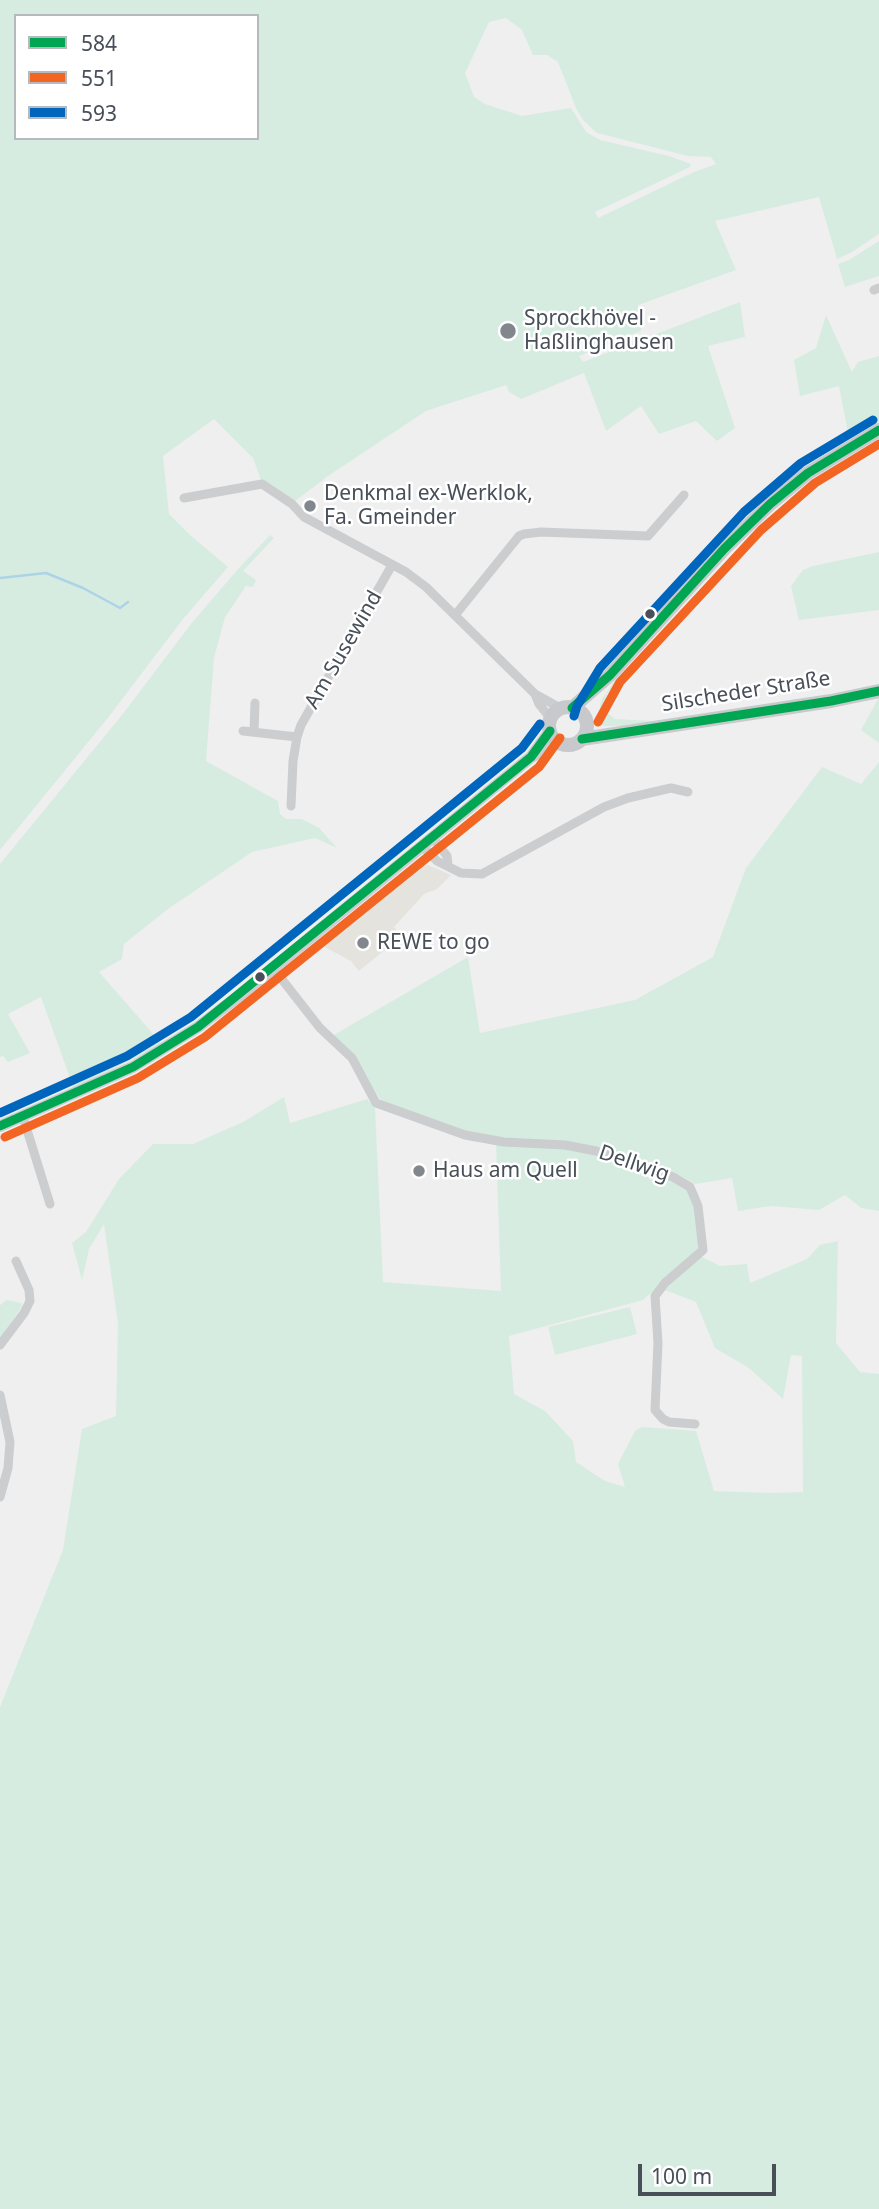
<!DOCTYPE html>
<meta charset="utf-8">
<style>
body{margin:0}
#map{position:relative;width:879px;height:2209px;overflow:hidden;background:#efefef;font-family:"Noto Sans",sans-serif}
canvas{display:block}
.legend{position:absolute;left:14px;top:14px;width:245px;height:126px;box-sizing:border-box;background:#fff;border:2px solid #b6b9bd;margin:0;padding:9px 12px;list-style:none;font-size:21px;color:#484f59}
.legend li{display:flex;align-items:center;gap:14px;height:35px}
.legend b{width:35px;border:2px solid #b6b9bd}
.scale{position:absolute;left:638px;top:2164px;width:138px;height:32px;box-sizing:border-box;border:4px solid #484f59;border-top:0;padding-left:9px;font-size:21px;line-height:24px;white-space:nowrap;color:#484f59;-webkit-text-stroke:5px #fff;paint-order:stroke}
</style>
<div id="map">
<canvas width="879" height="2209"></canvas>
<ul class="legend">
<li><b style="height:9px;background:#00a651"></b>584</li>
<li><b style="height:9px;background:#f26522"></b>551</li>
<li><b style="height:9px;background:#0065bd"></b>593</li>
</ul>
<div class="scale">100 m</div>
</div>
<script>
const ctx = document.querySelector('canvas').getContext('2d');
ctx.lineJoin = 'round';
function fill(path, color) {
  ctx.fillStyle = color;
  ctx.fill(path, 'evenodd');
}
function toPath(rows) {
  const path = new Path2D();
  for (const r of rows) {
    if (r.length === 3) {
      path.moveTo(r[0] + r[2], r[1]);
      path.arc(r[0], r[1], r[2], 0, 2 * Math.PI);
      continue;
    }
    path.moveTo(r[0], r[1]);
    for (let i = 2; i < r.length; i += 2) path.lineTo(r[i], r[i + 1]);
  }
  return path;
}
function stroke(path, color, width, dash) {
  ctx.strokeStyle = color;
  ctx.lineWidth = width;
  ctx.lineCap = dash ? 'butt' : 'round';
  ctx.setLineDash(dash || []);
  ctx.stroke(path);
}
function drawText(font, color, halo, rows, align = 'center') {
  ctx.font = font + ' "Noto Sans",sans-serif';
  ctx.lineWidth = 5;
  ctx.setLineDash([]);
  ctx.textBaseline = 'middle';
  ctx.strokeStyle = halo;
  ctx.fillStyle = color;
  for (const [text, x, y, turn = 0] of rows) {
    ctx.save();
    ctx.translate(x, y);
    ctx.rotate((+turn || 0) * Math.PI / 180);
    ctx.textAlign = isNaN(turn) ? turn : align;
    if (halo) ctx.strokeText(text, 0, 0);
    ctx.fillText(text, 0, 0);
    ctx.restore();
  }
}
fill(toPath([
 [418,865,428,865,451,875,437,889,424,894,394,927,402,936,359,971,351,961,319,944]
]), '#e4e3dd');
fill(toPath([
 [0,0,879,0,879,234,852,252,837,259,819,197,715,221,736,270,638,305,641,331,579,356,583,362,740,302,745,337,708,346,735,428,717,441,696,421,659,434,641,406,606,431,584,373,521,399,509,392,506,385,426,411,328,476,295,501,261,480,253,458,214,419,163,456,169,514,190,535,228,567,183,619,107,719,0,850],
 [16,16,257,16,257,138,16,138],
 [506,18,522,30,533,55,547,55,558,62,576,108,583,120,597,133,688,156,711,157,716,164,694,172,598,218,595,212,690,167,691,164,669,156,600,140,586,132,571,108,522,116,485,104,474,97,465,73,489,22],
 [879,241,879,276,845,287,838,264,849,260],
 [826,315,852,372,858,362,879,356,879,422,849,438,839,386,800,396,794,360,816,348],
 [270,535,274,538,243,571,256,580,253,587,246,586,225,617,214,658,206,761,278,801,280,814,286,819,302,819,319,828,337,848,315,838,252,852,168,909,124,944,122,959,99,972,162,1044,74,1089,41,997,8,1014,30,1053,8,1062,3,1056,0,1057,0,864,122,715,191,624,238,569],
 [879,552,879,610,799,620,791,586,803,570,813,566],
 [633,662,634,663,607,693,604,703,605,711,615,719,654,721,623,726,603,726,600,705,602,699,616,679],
 [879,697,879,743,861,730],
 [879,762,879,1211,861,1208,845,1195,819,1210,771,1206,738,1211,732,1178,695,1184,681,1176,580,1145,509,1139,461,1131,406,1112,380,1099,351,1055,332,1036,468,957,480,1033,635,1000,713,957,746,868,822,767,861,784],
 [284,1097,290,1123,367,1099,375,1107,383,1282,501,1291,496,1143,583,1149,690,1188,696,1204,700,1245,690,1257,643,1300,509,1336,514,1394,545,1411,573,1441,576,1462,605,1481,625,1487,618,1464,635,1431,642,1427,696,1431,714,1491,772,1493,803,1492,802,1356,791,1355,783,1399,749,1368,715,1348,696,1302,665,1290,700,1256,720,1266,747,1264,750,1283,807,1259,820,1245,838,1241,836,1343,860,1372,879,1374,879,2209,0,2209,0,1707,63,1550,82,1429,116,1416,118,1324,104,1224,89,1249,82,1280,72,1243,86,1232,119,1179,153,1144,193,1144,243,1122],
 [7,1300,21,1303,22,1306,0,1339,0,1305],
 [630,1307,637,1334,555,1355,548,1327]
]), '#d6ece1');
stroke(toPath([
 [0,578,46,573,83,588,120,608,128,602]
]), '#aed3e6', 2.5);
stroke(toPath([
 [874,290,879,288],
 [184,498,262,484,292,504,304,517,406,572,426,587,535,694,562,709],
 [456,614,519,536,524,534,541,532,648,536,684,495],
 [535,694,539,704,551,719],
 [243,731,297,737],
 [254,732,255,703],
 [291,806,293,761,297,737,301,725,392,565],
 [433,838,447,856,448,865],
 [423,847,437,861,461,873,482,874,604,807,628,798,671,788,688,792],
 [273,968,320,1028,352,1058,376,1103,465,1135,504,1142,565,1145,596,1151,673,1177,690,1187,698,1206,703,1250,665,1283,655,1296,658,1343,655,1410,663,1419,669,1422,695,1424],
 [23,1117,50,1204],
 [0,1345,24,1313,30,1301,29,1290,16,1261],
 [0,1395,10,1442,8,1468,0,1497]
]), '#cbcdcf', 9);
stroke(toPath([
 [533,754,550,731],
 [0,1126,133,1067,198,1027,239,996,531,757,559,742]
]), '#cbcdd0', 12);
stroke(toPath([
 [568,726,19],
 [572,708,610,675,724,549,770,504,808,473,879,430],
 [582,739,831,701,879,691]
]), '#c7c9cc', 14);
stroke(toPath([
 [572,708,610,675,724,549,770,504,808,473,879,430],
 [582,739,831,701,879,691],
 [0,1126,133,1067,198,1027,531,757,550,731]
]), '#00a651', 9);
stroke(toPath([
 [598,722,620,682,761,530,815,483,879,444],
 [5,1137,138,1078,205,1037,539,767,560,738]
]), '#f26522', 9);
stroke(toPath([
 [574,716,577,706,600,668,744,512,801,463,873,420],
 [0,1113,127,1056,191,1017,522,748,540,724]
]), '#0065bd', 9);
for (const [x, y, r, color] of [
 [508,331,9,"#82878e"],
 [310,506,7,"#82878e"],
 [650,614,6,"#484f59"],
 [363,943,7,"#82878e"],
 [260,977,6,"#484f59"],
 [419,1171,7,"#82878e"]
]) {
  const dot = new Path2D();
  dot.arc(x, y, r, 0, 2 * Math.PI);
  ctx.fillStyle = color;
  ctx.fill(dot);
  stroke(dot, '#fff', 2.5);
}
drawText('21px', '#484f59', '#fff', [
 ["Sprockhövel -",524,319],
 ["Haßlinghausen",524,343],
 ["Denkmal ex-Werklok,",324,494],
 ["Fa. Gmeinder",324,518],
 ["REWE to go",377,943],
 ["Haus am Quell",433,1171]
], 'left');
drawText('21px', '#484f59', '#fff', [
 ["Am Susewind",344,650,-60],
 ["Silscheder Straße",746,692,-9],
 ["Dellwig",634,1164,19]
]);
</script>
